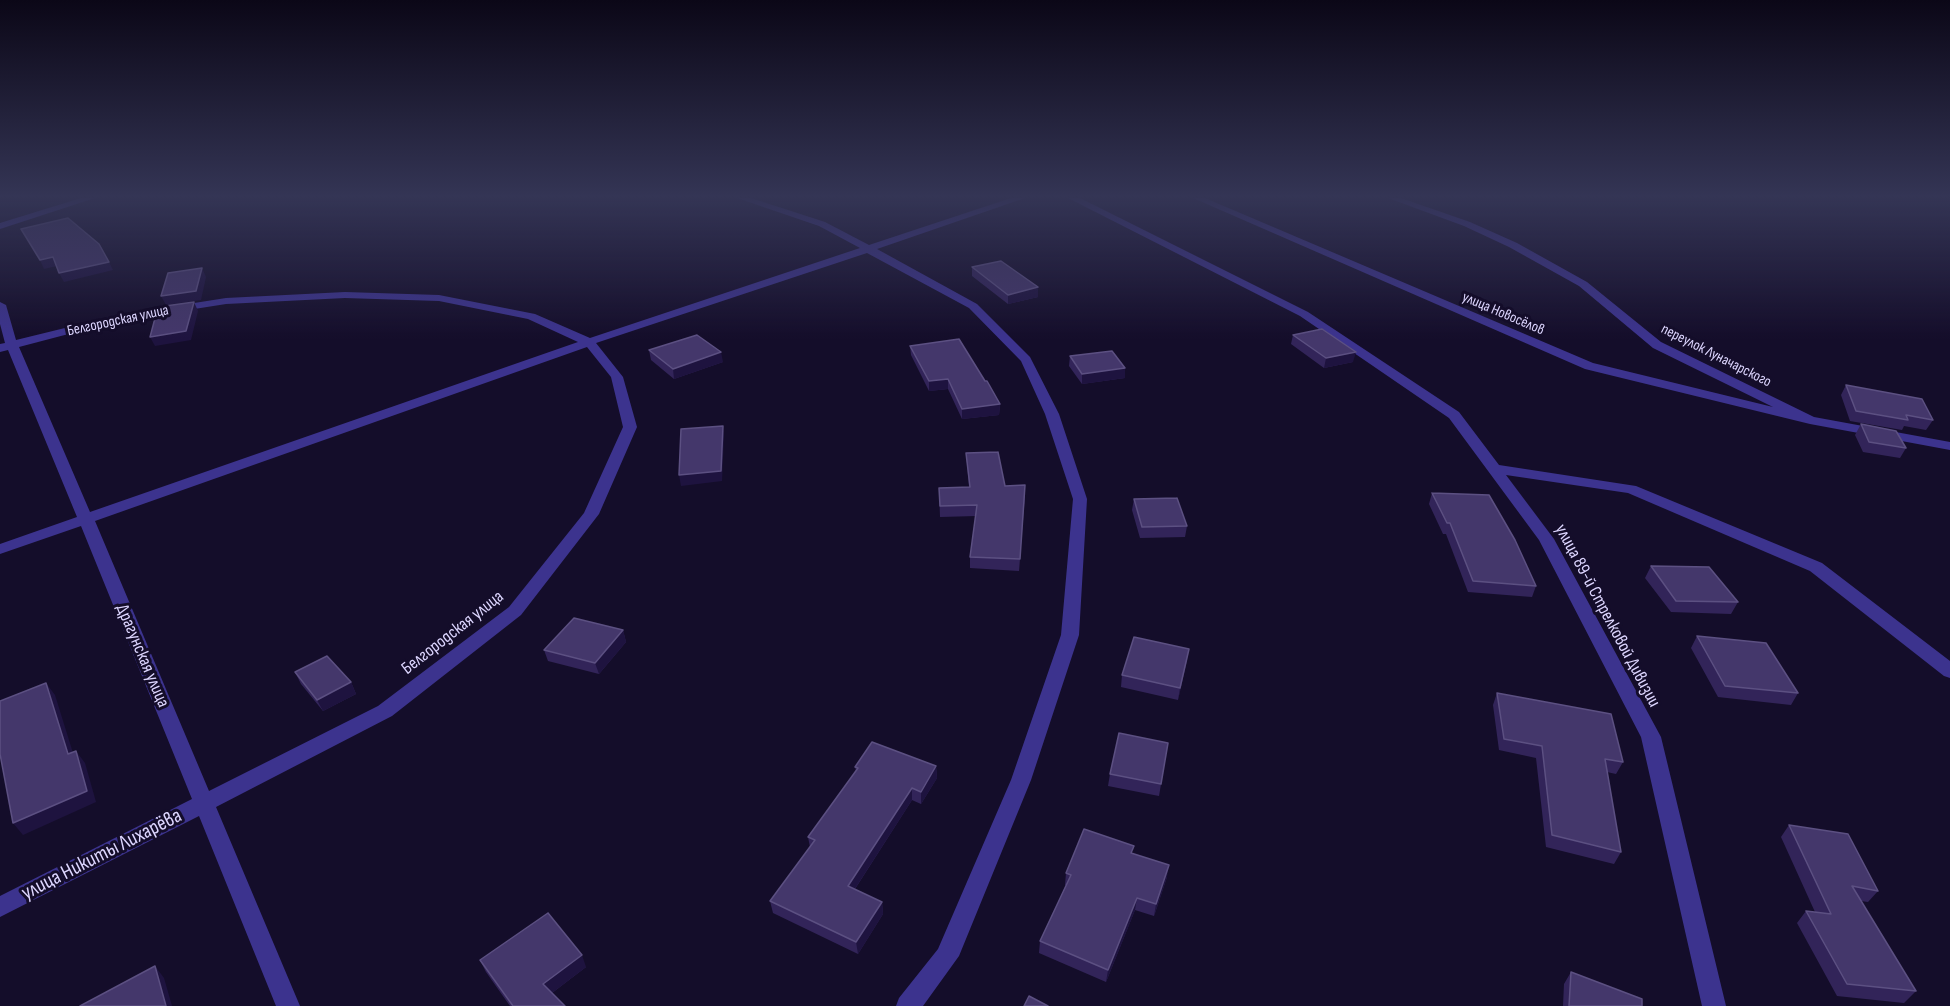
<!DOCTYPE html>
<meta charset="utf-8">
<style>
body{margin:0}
canvas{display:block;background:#140d2a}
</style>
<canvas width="1950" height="1006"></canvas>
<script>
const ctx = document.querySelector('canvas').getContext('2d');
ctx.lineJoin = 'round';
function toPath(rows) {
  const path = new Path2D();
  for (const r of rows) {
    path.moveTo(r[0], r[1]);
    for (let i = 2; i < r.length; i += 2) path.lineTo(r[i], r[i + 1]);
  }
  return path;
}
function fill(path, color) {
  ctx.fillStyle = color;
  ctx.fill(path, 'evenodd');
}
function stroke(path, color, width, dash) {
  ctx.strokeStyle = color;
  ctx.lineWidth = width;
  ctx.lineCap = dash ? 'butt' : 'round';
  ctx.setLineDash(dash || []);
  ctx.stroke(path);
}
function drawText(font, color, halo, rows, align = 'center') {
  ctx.font = font + ' "Sofia Sans Condensed",sans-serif';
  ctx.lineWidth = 6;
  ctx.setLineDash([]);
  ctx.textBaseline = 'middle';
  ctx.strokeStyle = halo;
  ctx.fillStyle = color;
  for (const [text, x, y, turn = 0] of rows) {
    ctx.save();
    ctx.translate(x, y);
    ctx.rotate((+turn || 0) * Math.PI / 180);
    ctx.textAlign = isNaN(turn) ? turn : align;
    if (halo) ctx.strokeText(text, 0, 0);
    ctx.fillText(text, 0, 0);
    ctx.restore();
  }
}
fill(toPath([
 [81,198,95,198,0,229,0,223,81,198],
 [737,198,751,198,825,222,869,245,1011,198,1025,198,877,249,977,304,1030,357,1059,414,1087,499,1079,635,1031,780,959,956,923,1006,896,1006,899,998,938,949,1011,780,1061,635,1073,499,1045,414,1021,361,969,308,867,253,596,343,623,377,637,427,599,514,521,615,392,716,216,807,300,1006,276,1006,199,816,0,917,0,896,192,799,81,526,0,554,0,544,77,517,8,350,0,352,0,344,5,343,0,324,0,302,6,305,16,340,118,315,226,298,345,292,439,295,535,314,590,338,860,248,819,226,737,198],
 [345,298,439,301,528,319,578,342,90,512,19,347,118,321,226,304,345,298],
 [587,347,611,377,623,427,584,513,509,607,378,706,209,791,95,521,587,347],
 [1068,198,1080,198,1308,312,1459,412,1499,465,1636,486,1822,563,1950,661,1950,678,1944,676,1810,571,1628,493,1506,475,1554,539,1661,737,1726,1006,1702,1006,1641,737,1539,540,1449,418,1300,316,1068,198],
 [1193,198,1205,198,1593,363,1773,407,1653,348,1579,286,1509,247,1464,226,1388,198,1401,198,1470,222,1517,243,1587,282,1661,342,1814,417,1950,442,1950,450,1810,424,1585,369,1193,198]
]), '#3c338e');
fill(toPath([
 [972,267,1038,297,1008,304,972,276],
 [1293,335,1353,362,1324,368,1291,344],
 [910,346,1000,404,999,415,962,419,948,389,929,391,911,355],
 [649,350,723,362,674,379,651,360],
 [1070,356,1125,378,1082,384,1069,366],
 [1846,385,1933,420,1926,430,1904,426,1902,430,1850,421,1841,395],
 [1861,424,1906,448,1900,458,1863,452,1855,435],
 [966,453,1005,486,1025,496,1019,571,970,568,970,557,976,516,940,517,939,488,969,487,967,464],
 [1432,493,1536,586,1532,597,1468,592,1446,534,1443,534,1429,504],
 [1134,499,1187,526,1185,537,1140,538,1132,510],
 [1651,566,1738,602,1731,614,1671,612,1645,578],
 [623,630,626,642,599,674,548,661,544,650],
 [1697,636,1798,693,1791,705,1718,697,1691,648],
 [1187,660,1178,700,1121,687,1122,675],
 [295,672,351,682,356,694,323,711,301,684],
 [1497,693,1623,762,1616,774,1607,772,1621,852,1614,864,1546,847,1536,758,1499,750,1493,705],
 [1168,743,1159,796,1108,786,1110,774],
 [936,766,937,778,921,804,912,800,855,889,882,902,883,914,858,954,773,913,770,901,810,847,808,837,856,771,855,767],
 [1789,825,1878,891,1868,902,1861,901,1916,991,1904,1003,1837,996,1797,923,1806,911,1815,912,1781,837],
 [1133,853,1167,877,1154,916,1135,910,1106,982,1039,953,1040,941,1066,885,1065,885,1066,873],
 [480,960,586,967,552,993,565,1006,510,1006,486,972],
 [1571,972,1642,1006,1563,1006,1564,984]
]), '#322459');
fill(toPath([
 [53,257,57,266,44,269,40,260],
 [109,262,113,270,64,282,59,273],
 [202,268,206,277,201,300,166,305,161,296],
 [1038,287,1038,297,1008,304,1008,295],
 [194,302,198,311,191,340,155,346,150,337],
 [721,352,723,362,674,379,673,369],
 [1356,352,1353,362,1324,368,1326,358],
 [1125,368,1125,378,1082,384,1082,374],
 [948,379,948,389,929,391,929,381],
 [1000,404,999,415,962,419,962,409],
 [723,426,724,436,722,481,681,486,679,475],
 [623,630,626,642,599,674,595,663],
 [1189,649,1187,660,1178,700,1180,688],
 [351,682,356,694,323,711,317,700],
 [46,683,55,695,77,766,68,754],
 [76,751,85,763,96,802,23,835,13,823],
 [936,766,937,778,921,804,921,792],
 [912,788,912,800,849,898,848,886],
 [1169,865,1167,877,1154,916,1156,904],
 [1137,898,1135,910,1106,982,1108,970],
 [882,902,883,914,858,954,856,942],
 [582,955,586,967,548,996,543,984],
 [155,966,164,978,172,1006,166,1006]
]), '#1e133f');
const building = toPath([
 [68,218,99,244,109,262,59,273,53,257,40,260,21,229,68,218],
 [1001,261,1038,287,1008,295,972,267,1001,261],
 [202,268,196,291,161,296,168,273,202,268],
 [194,302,186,331,150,337,158,307,194,302],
 [1322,329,1356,352,1326,358,1293,335,1322,329],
 [697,335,721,352,673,369,649,350,697,335],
 [959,339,985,381,987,381,1000,404,962,409,948,379,929,381,910,346,959,339],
 [1112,351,1125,368,1082,374,1070,356,1112,351],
 [1846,385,1922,399,1933,420,1906,415,1908,420,1856,411,1846,385],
 [1861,424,1896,431,1906,448,1869,442,1861,424],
 [723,426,721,471,679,475,681,429,723,426],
 [998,452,1005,486,1025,485,1020,559,970,557,977,505,940,506,939,488,970,487,966,453,998,452],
 [1432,493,1489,495,1515,540,1536,586,1473,581,1450,523,1447,523,1432,493],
 [1177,498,1187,526,1142,527,1134,499,1177,498],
 [1651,566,1709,567,1738,602,1676,601,1651,566],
 [574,618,623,630,595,663,544,650,574,618],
 [1697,636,1766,643,1798,693,1725,686,1697,636],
 [1134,637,1189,649,1180,688,1122,675,1134,637],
 [327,656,351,682,317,700,295,672,327,656],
 [46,683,68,754,76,751,87,791,13,823,0,754,0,701,46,683],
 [1497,693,1611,714,1623,762,1605,759,1621,852,1552,835,1542,746,1504,739,1497,693],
 [1119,733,1168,743,1161,784,1110,774,1119,733],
 [872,742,936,766,921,792,912,788,848,886,882,902,856,942,770,901,815,840,808,837,858,768,855,767,872,742],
 [1789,825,1848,834,1878,891,1852,886,1916,991,1847,984,1806,911,1831,914,1789,825],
 [1084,829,1134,846,1131,853,1169,865,1156,904,1137,898,1108,970,1040,941,1071,875,1066,873,1084,829],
 [548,913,582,955,543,984,565,1006,513,1006,480,960,548,913],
 [155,966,166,1006,80,1006,155,966],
 [1571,972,1642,999,1642,1006,1569,1006,1571,972],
 [1029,996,1048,1006,1024,1006,1029,996]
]);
fill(building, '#44376b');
stroke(building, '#5c5082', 1.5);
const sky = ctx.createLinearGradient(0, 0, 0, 339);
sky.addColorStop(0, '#0b0717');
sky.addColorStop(0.58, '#343555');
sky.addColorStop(1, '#34355500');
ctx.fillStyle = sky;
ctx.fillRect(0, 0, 1950, 339);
drawText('15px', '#ddd6ff', '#140d2a', [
 ["улица Новосёлов",1503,314,23],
 ["Белгородская улица",118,321,-12],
 ["переулок Луначарского",1716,356,27]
]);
drawText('18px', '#ddd6ff', '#140d2a', [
 ["улица 89-й Стрелковой Дивизии",1607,616,62],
 ["Белгородская улица",453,633,-38],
 ["Драгунская улица",142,656,67]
]);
drawText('21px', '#ddd6ff', '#140d2a', [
 ["улица Никиты Лихарёва",102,855,-27]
]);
</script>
